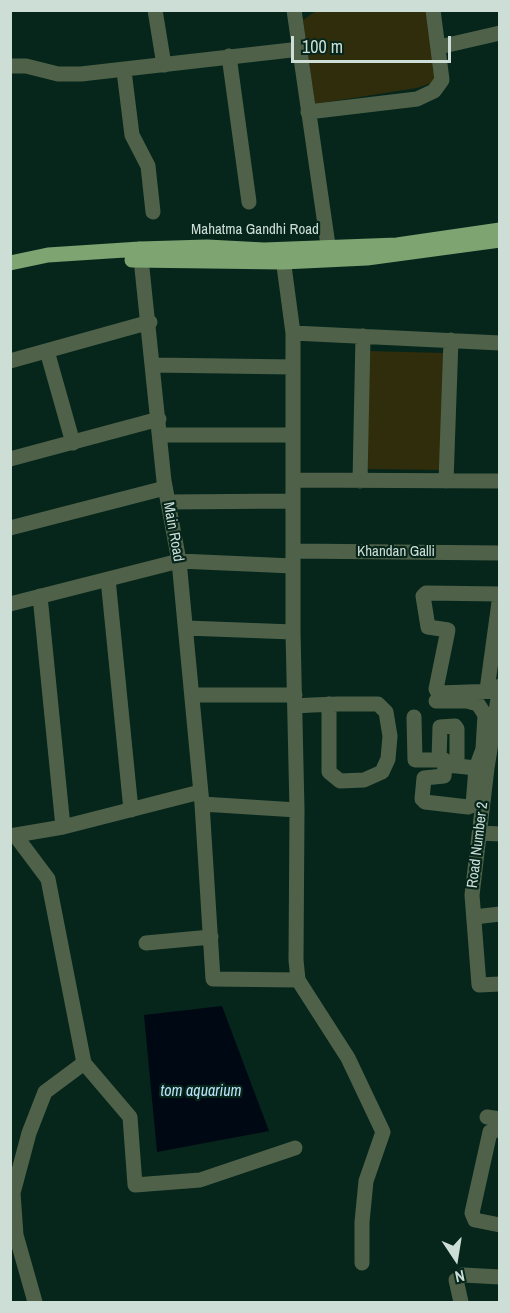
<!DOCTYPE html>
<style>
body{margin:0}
#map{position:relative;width:510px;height:1313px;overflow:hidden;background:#06261c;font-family:"Archivo Narrow",sans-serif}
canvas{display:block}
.frame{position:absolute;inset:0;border:12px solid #cdded7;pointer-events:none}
.north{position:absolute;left:426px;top:1229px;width:60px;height:60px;-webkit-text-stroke:4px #06261c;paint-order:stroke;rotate:168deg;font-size:16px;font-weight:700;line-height:24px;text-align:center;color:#cdded7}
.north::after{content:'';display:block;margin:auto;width:21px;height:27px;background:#cdded7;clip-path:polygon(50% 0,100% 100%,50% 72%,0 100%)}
.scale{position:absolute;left:291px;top:36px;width:160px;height:27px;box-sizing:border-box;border:3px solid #cdded7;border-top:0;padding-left:8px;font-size:18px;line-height:21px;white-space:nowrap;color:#cdded7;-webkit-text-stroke:4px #06261c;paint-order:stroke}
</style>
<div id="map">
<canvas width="510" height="1313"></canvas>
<div class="frame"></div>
<div class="north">N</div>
<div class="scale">100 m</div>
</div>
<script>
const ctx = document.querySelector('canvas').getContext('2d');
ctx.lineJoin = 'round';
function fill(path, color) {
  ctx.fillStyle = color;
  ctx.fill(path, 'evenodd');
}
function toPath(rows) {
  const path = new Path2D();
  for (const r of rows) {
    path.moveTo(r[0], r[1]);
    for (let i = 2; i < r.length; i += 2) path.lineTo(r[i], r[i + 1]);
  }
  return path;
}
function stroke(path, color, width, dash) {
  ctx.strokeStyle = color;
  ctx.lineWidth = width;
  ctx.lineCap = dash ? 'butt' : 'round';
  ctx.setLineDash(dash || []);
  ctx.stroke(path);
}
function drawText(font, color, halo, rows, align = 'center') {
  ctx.font = font + ' "Archivo Narrow",sans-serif';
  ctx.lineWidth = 4.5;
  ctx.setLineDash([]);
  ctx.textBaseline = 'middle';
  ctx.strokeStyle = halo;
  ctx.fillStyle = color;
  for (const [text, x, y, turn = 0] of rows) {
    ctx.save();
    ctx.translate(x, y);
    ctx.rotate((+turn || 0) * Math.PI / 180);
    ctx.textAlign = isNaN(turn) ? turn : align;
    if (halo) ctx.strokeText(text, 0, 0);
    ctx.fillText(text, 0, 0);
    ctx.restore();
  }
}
fill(toPath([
 [316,11,435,11,437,81,417,88,315,104,303,20],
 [368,351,445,353,442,470,368,469]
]), '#2f2d0c');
fill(toPath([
 [222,1006,269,1131,157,1152,144,1015]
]), '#000813');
stroke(toPath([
 [155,10,164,65],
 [294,10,330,259],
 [439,47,500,33],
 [229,56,249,202],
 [10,66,26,66,58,74,81,74,300,49],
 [124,71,132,135,148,166,153,212],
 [308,112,417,99,434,91,442,80,433,10],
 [140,249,164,481,179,561,202,804,213,979,298,980],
 [282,251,293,333,293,632,297,810,296,960,298,980,348,1058,383,1132,366,1181,362,1222,362,1263],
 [293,333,500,343],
 [47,351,73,443],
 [10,361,150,322],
 [154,365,293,367],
 [160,435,292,435],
 [10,459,159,419],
 [293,480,500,481],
 [360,481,363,336],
 [446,481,451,340],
 [168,502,293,501],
 [10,528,165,488],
 [293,551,500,553],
 [108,579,131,810],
 [40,596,63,827],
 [10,604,179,561,293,566],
 [186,628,293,632],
 [500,686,487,768,472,895,479,985,500,984],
 [487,690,500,595],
 [499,691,438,693,436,689,448,630,428,627,423,596,426,593,500,594],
 [192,695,295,695],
 [436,701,467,701,478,704,485,715,483,749,476,768,473,805,468,807,425,802,422,799,424,778,444,776,445,765,457,766,476,768,487,768],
 [295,706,312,705,338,704,378,704,386,712,390,736,388,759,382,772,364,780,340,781,329,772,329,704],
 [414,717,415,760,444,760,445,763],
 [439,760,440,727,455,726,457,729,457,766],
 [202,804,297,810],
 [481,833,500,834],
 [15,835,48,879,84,1063,130,1117,135,1185,200,1180,295,1148],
 [10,836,63,827,200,792],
 [474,917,500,914],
 [146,943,211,937],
 [487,1117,500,1119],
 [500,1129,490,1132,472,1213,475,1220,500,1225],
 [35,1302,16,1235,13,1193,29,1133,45,1092,84,1063],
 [461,1302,456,1280,463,1275,500,1277]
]), '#4f6249', 15);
stroke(toPath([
 [132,260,283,262,367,258,500,240],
 [10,263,48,255,140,249,207,247,264,250,397,245,500,230]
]), '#7da471', 15);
drawText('15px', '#cdded7', '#06261c', [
 ["Mahatma Gandhi Road",255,230],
 ["Main Road",173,532,80],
 ["Khandan Galli",396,552],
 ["Road Number 2",478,845,-83]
]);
drawText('italic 16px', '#bbe3fa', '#06261c', [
 ["tom aquarium",201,1092]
]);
</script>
